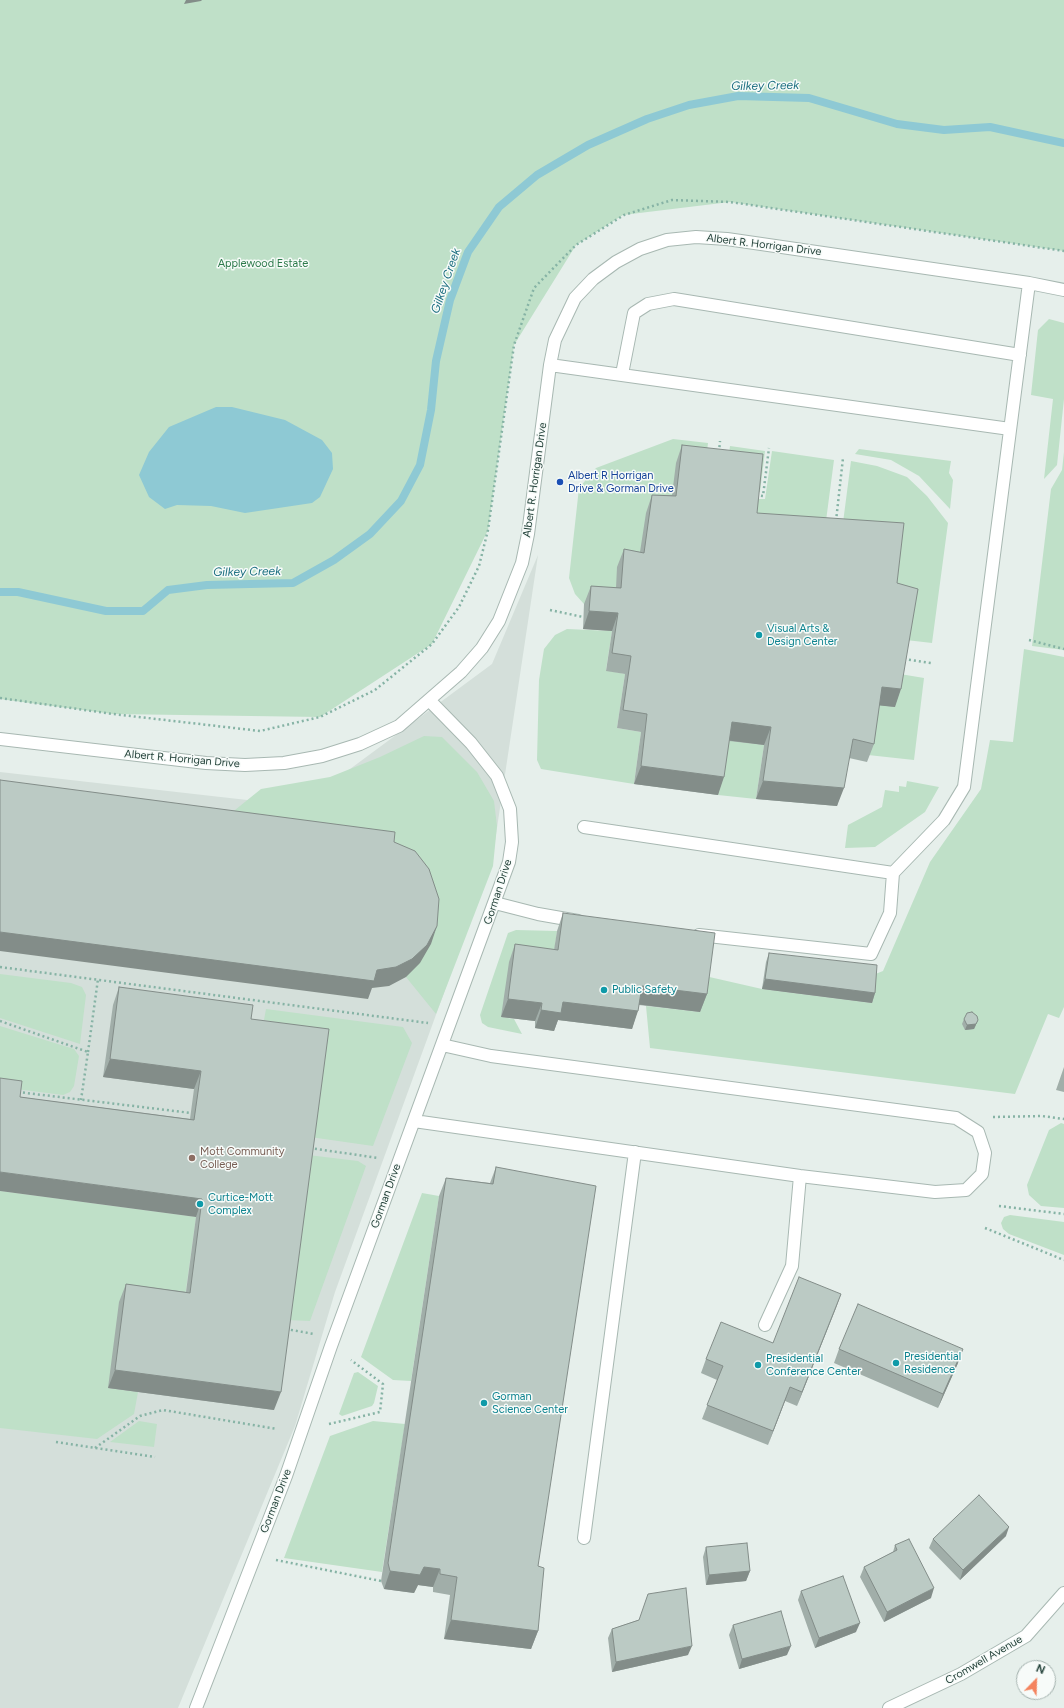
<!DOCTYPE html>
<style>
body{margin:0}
#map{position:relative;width:1064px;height:1708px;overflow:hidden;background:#e6efeb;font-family:Figtree,sans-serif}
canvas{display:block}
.north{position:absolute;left:1016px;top:1660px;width:40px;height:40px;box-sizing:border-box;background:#f7fbf9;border:1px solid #a3b1ad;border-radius:50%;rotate:23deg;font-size:11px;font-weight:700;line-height:16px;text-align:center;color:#24423a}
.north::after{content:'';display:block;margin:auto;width:14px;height:18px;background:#f4845f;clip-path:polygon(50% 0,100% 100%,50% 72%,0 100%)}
</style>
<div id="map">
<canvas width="1064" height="1708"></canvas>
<div class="north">N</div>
</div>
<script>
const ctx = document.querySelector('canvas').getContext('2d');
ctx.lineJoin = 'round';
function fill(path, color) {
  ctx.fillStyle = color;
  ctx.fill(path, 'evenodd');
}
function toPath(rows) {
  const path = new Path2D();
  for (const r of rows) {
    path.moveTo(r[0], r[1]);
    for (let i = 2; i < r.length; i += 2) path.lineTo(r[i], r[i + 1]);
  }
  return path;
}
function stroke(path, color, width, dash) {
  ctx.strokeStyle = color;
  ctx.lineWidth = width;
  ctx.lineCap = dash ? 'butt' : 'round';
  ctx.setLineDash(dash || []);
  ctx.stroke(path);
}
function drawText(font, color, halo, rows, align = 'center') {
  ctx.font = font + ' Figtree,sans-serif';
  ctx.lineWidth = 3;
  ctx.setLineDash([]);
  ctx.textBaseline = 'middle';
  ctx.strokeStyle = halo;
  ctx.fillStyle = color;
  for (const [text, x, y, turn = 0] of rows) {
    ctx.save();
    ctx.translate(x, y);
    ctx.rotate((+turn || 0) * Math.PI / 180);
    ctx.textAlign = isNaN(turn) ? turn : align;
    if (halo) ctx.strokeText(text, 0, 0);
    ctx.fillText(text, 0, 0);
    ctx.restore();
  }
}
fill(toPath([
 [538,555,492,861,335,1292,295,1426,178,1708,0,1708,0,772,256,801,323,789,492,664]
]), '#d4dfda');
fill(toPath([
 [0,0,1064,0,1064,251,730,202,623,215,576,245,514,345,488,530,432,644,320,717,113,714,0,699],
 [1049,319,1064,323,1064,399,1057,465,1044,479,1053,399,1031,395,1038,330],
 [673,439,708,443,705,467,669,514,637,571,614,606,584,604,575,594,569,578,579,488,596,468],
 [730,446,765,451,760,492,754,492,727,469],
 [859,449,951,461,949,473,953,480,950,509,919,476,891,460,855,454],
 [772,451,834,460,824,536,751,531,754,499,765,499],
 [1064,452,1064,650,1032,646,1051,489,1062,470],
 [851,461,877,466,907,477,927,496,948,523,932,643,906,640,841,538],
 [567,629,612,631,606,670,625,674,617,728,641,732,634,784,541,769,537,760,539,680,544,649,555,635],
 [1024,649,1064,657,1064,1007,1059,1018,1048,1014,1015,1094,650,1048,646,1006,700,1012,705,976,762,989,872,1003,873,975,883,971,930,862,981,789,990,740,1013,742],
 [900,674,924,678,914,760,868,755,875,705],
 [424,736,442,737,477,772,494,801,497,826,493,866,436,1014,406,977,214,827,261,789,330,777,380,757],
 [725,740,764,745,756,799,718,795],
 [907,781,939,787,925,812,875,847,845,848,848,825,882,807,885,790,899,792,899,786,906,787],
 [516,930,557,931,552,968,501,1017,514,1019,522,1034,488,1027,482,1023,480,1015,508,933],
 [0,974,71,983,82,987,86,995,80,1044,0,1018],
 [266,1009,403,1027,412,1043,373,1146,310,1137,289,1025,264,1020],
 [0,1026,74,1049,79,1056,74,1086,70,1092,63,1095,0,1087],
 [1061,1123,1064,1124,1064,1208,1041,1206,1029,1195,1027,1185,1049,1130],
 [308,1155,358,1161,366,1166,310,1321,286,1320],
 [0,1191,196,1217,183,1311,108,1388,138,1392,134,1414,97,1439,0,1428],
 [422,1193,439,1196,411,1381,393,1380,361,1357],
 [1010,1215,1064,1222,1064,1255,1009,1234,1003,1229,1001,1223,1004,1217],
 [358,1372,378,1386,374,1403,372,1406,342,1416,339,1414,354,1373],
 [139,1421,157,1424,154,1447,110,1442],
 [373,1421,405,1424,382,1572,284,1558,330,1436]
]), '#bfe0c8');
fill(toPath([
 [216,407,232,407,285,420,322,440,332,453,333,469,320,497,312,503,245,513,211,506,177,505,165,509,149,497,139,475,149,452,169,427]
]), '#8ec9d4');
stroke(toPath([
 [0,592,18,592,106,611,143,611,168,590,207,585,293,583,334,560,370,534,401,501,420,465,431,410,436,361,450,300,468,252,499,207,537,175,588,145,647,119,689,105,738,96,809,98,897,124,944,130,990,127,1064,143]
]), '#8ec9d4', 8);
const minor = toPath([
 [550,365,1010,429],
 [622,374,634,313,648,304,674,299,1020,355],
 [0,739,206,763,245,765,284,763,322,756,360,744,399,726,461,672,482,648,499,621,522,563,528,534,550,365,555,340,575,298,593,279,616,262,640,249,667,240,696,237,727,239,1029,283,1064,290],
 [584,827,893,873],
 [495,903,538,914,578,921],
 [699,935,871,954,890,913,893,873,944,820,964,787,1029,283],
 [414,1121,800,1176,935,1192,966,1190,982,1174,985,1153,978,1132,956,1118,491,1056,442,1045],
 [765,1325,792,1266,800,1176],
 [584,1538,635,1152],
 [196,1708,286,1476,331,1346,509,862,512,842,510,809,497,776,471,743,430,701],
 [889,1708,961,1674,1026,1636,1064,1593]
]);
stroke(minor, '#a8b8b2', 14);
stroke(toPath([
 [719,452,720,441],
 [756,495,763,496,769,448],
 [836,521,843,458],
 [550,610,583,617],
 [1029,640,1064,649],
 [904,659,931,663],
 [0,698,113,714,260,731,320,717,375,690,432,644,459,607,479,566,488,530,514,345,534,288,576,245,624,215,672,200,730,202,1064,251],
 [0,967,428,1023],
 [0,1021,88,1052,81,1100],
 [88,1052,98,979],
 [18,1092,191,1113],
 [993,1117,1042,1116,1064,1119],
 [310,1148,378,1158],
 [999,1206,1064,1214],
 [985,1228,1064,1260],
 [286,1329,314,1334],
 [329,1424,380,1412,383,1384,351,1360],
 [56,1442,155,1457],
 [95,1448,140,1416,163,1410,277,1429],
 [276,1560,381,1581]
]), '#86b3a5', 2.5, [2, 3]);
stroke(minor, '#fff', 12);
fill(toPath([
 [682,445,757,513,897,583,895,707,879,705,874,744,867,762,849,758,837,806,756,799,764,745,729,741,718,795,634,784,641,732,617,728,625,674,606,671,612,631,583,629,584,604,591,586,616,588,617,567,624,549,640,552,646,513,652,495,672,495,676,463],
 [563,913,707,994,700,1012,639,1005,632,1029,558,1020,554,1031,535,1028,535,1021,501,1017,509,962,515,944,554,950,557,931],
 [769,953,875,993,872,1003,762,989,766,962],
 [119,987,251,1019,274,1410,108,1388,119,1302,126,1284,186,1292,196,1217,20,1097,190,1119,194,1089,103,1077,113,1005],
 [964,1019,976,1025,974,1029,965,1030,962,1024],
 [1064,1067,1064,1092,1056,1090],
 [496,1167,538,1566,538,1631,531,1649,444,1639,450,1595,433,1592,433,1587,418,1585,414,1593,384,1589,381,1581,439,1196,446,1178,490,1183],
 [841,1294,797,1406,785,1401,768,1445,702,1419,717,1380,701,1373,706,1359,773,1343],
 [839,1349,958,1363,938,1408,834,1363],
 [1006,1536,960,1580,929,1548,933,1539],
 [895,1545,931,1598,884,1622,860,1577,864,1567,893,1552],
 [706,1547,750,1571,746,1581,706,1585,703,1557],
 [801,1591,856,1632,815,1648,798,1600],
 [638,1620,688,1655,612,1672,608,1638,612,1629],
 [733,1625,787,1655,739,1669,729,1635]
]), '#a1aea9');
fill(toPath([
 [186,0,202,0,201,1,184,4],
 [589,611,618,613,612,631,583,629],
 [882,687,901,689,895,707,875,705],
 [732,722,771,727,764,745,725,740],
 [641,766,724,777,718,795,634,784],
 [763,781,844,788,837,806,756,799],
 [437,926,431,944,420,963,406,977,389,986,372,988,368,999,0,951,0,932,377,970],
 [765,979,875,993,872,1003,762,989],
 [642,986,707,994,700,1012,635,1004],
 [508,999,542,1003,535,1021,501,1017],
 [563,1002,638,1011,632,1029,558,1020,554,1031,535,1028,541,1010],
 [978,1020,974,1029,965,1030,967,1025],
 [110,1059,201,1071,194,1089,103,1077],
 [0,1172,202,1199,196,1217,0,1191],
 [841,1294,836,1308,797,1406,802,1392],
 [963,1349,958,1363,938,1408,943,1394],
 [115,1370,281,1392,274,1410,108,1388],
 [790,1387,785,1401,768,1445,773,1431],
 [1009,1527,1006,1536,960,1580,963,1570],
 [424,1567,440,1569,433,1587,418,1585,414,1593,384,1589,390,1571],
 [750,1571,746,1581,706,1585,709,1575],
 [934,1588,931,1598,884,1622,887,1612],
 [451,1620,538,1631,531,1649,444,1639],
 [860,1623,856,1632,815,1648,819,1638],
 [692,1646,688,1655,612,1672,616,1662],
 [791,1646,787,1655,739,1669,742,1659]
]), '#838d89');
const building = toPath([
 [682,445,763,454,757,513,904,523,897,583,918,589,901,689,882,687,874,744,853,739,844,788,763,781,771,727,732,722,724,777,641,766,647,714,623,710,631,656,612,653,618,613,589,611,591,586,621,588,624,549,644,553,652,495,676,496,682,445],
 [0,780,395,832,394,842,415,851,429,869,439,899,437,926,427,945,412,959,396,967,377,970,374,981,0,932,0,780],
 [563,913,715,933,707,994,642,986,638,1011,563,1002,561,1013,541,1010,542,1003,508,999,515,944,558,950,563,913],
 [769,953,877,965,875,993,765,979,769,953],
 [119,987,253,1005,251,1019,329,1029,281,1392,115,1370,126,1284,190,1293,202,1199,0,1172,0,1078,22,1081,20,1097,194,1120,201,1071,110,1059,119,987],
 [972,1012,977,1016,978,1020,976,1024,967,1025,964,1019,967,1013,972,1012],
 [496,1167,596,1186,538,1566,544,1568,538,1631,451,1620,457,1577,440,1574,440,1569,424,1567,420,1575,390,1571,388,1563,446,1178,493,1184,496,1167],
 [799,1277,841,1294,802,1392,790,1387,773,1431,707,1405,723,1366,706,1359,721,1322,773,1343,799,1277],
 [858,1304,963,1349,943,1394,839,1349,858,1304],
 [979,1495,1009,1527,963,1570,933,1539,979,1495],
 [909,1539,934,1588,887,1612,864,1567,897,1550,895,1545,909,1539],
 [747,1543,750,1571,709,1575,706,1547,747,1543],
 [843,1576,860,1623,819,1638,801,1591,843,1576],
 [686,1588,692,1646,616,1662,612,1629,639,1620,648,1594,686,1588],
 [781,1611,791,1646,742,1659,733,1625,781,1611]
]);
fill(building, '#bbcac4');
stroke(building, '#838d89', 1);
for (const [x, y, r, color] of [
 [560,482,4,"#1a4fb4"],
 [759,635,4,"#0f9aa8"],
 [604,990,4,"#0f9aa8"],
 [192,1158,4,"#8d6e63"],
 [200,1204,4,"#0f9aa8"],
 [896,1363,4,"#0f9aa8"],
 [758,1365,4,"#0f9aa8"],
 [484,1403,4,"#0f9aa8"]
]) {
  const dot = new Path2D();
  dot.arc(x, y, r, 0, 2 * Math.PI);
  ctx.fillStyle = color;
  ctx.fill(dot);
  stroke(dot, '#f7fbf9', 1.5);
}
drawText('11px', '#24423a', '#f7fbf9', [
 ["Albert R. Horrigan Drive",764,245,7],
 ["Albert R. Horrigan Drive",535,480,-82],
 ["Albert R. Horrigan Drive",182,759,5],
 ["Gorman Drive",498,892,-72],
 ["Gorman Drive",386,1196,-70],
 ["Gorman Drive",276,1501,-69],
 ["Cromwell Avenue",984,1660,-30]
]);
drawText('11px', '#2d7a4b', '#f7fbf9', [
 ["Applewood Estate",263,264]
]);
drawText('11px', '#164399', '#f7fbf9', [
 ["Albert R Horrigan",568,476],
 ["Drive & Gorman Drive",568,489]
], 'left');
drawText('11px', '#0d838f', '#f7fbf9', [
 ["Visual Arts &",767,629],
 ["Design Center",767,642],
 ["Public Safety",612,990],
 ["Curtice-Mott",208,1198],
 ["Complex",208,1211],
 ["Presidential",904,1357],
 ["Residence",904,1370],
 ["Presidential",766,1359],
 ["Conference Center",766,1372],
 ["Gorman",492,1397],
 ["Science Center",492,1410]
], 'left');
drawText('11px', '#785e54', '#f7fbf9', [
 ["Mott Community",200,1152],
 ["College",200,1165]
], 'left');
drawText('italic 12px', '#1c6f80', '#f7fbf9', [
 ["Gilkey Creek",765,86,-1],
 ["Gilkey Creek",446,281,-71],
 ["Gilkey Creek",247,572,-1]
]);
</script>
